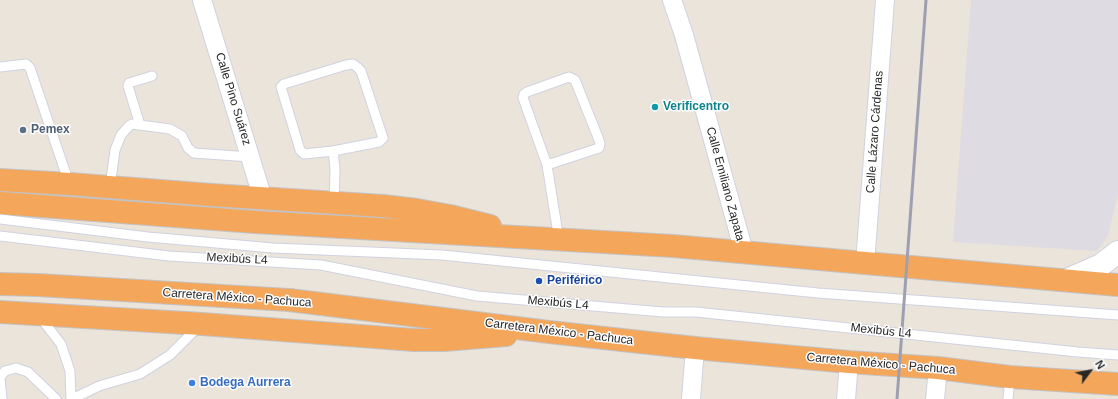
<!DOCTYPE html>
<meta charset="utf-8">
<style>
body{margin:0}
#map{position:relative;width:1118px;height:399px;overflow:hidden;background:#eae4db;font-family:Helvetica,sans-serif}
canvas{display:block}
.north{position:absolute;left:1070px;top:351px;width:40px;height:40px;-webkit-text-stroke:3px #fff;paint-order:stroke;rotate:58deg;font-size:11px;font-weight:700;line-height:16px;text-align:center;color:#282828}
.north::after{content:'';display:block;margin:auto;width:14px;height:18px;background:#282828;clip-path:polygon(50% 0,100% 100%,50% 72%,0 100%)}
</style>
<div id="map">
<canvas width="1118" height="399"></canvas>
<div class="north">N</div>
</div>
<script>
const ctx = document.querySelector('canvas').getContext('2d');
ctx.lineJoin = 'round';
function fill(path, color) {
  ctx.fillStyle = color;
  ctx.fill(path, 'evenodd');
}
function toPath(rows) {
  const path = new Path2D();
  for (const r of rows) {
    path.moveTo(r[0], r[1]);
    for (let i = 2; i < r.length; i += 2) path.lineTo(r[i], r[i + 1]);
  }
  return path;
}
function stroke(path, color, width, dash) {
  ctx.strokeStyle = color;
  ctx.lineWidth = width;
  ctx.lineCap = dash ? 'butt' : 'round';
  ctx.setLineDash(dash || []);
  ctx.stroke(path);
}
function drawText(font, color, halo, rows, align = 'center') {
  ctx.font = font + ' Helvetica,sans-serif';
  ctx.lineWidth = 3;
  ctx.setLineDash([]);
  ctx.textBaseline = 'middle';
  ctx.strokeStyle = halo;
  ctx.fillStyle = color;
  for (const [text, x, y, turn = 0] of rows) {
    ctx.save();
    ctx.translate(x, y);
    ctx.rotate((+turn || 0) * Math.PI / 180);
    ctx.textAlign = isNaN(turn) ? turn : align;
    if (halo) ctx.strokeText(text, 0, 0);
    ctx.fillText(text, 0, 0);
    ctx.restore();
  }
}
fill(toPath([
 [971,0,1118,0,1118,194,1108,236,1097,251,953,242]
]), '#dedbe2');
const service = toPath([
 [353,64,357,67,361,71,383,138,379,142,333,151,304,154,300,150,281,87,284,84,346,65,353,64],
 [0,67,26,64,30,68,69,183],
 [140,125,128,86,129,83,152,76],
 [333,151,335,169,334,203],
 [547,165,599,148,600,144,599,140,575,80,569,77,527,92,524,94,523,98,547,165,559,240],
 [110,187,115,150,121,135,129,126,132,124,170,129,182,136,188,148,194,153,250,157],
 [0,219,148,237,273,248,442,255,818,293,1118,315],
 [0,236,169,256,321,265,477,296,663,312,696,312,1078,352,1118,355],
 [40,317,61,344,70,371,71,399],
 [0,377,5,371,16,368,28,372,56,399],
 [0,379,2,399],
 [72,399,99,386,140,374,170,355,199,326],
 [1008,399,1010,377]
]);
const minor = toPath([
 [202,0,263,199],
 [672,0,684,35,744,252],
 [865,263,885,0],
 [691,399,695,348],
 [846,399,849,362],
 [935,399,938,368]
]);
const secondary = toPath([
 [1067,280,1101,265,1118,252]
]);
const motorway = toPath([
 [0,180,70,184,212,195,383,206,417,210,450,216,490,226],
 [0,203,255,222,673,246,865,263,1118,285],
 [0,284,38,285,289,300,549,332,695,348,849,362,938,368,1010,377,1118,384],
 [0,312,202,324,414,340,444,340,506,335]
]);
stroke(service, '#d0d2e0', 11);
stroke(minor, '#d0d2e0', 20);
stroke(secondary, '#d0d2e0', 24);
stroke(motorway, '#c3c3c3', 24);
stroke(service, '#fff', 9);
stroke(minor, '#fff', 18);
stroke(secondary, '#fff', 22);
stroke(motorway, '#f4a65b', 22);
stroke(toPath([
 [897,399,926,0]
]), '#9ea0b2', 3);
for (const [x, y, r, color] of [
 [655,107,4,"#0f9aa8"],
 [23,130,4,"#5c6f8a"],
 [539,281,4,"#1a4fb4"],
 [192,383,4,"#3f7fe0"]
]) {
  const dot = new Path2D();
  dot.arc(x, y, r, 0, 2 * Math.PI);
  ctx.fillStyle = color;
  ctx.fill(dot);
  stroke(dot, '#fff', 1.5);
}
drawText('12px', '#282828', '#fff', [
 ["Calle Pino Suárez",233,99,73],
 ["Calle Lázaro Cárdenas",875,132,-86],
 ["Calle Emiliano Zapata",725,184,75],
 ["Mexibús L4",237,259,3],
 ["Carretera México - Pachuca",237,298,4],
 ["Mexibús L4",558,303,5],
 ["Mexibús L4",881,331,6],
 ["Carretera México - Pachuca",559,332,7],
 ["Carretera México - Pachuca",881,364,5]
]);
drawText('bold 12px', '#0d838f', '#fff', [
 ["Verificentro",663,107]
], 'left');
drawText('bold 12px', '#4e5e75', '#fff', [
 ["Pemex",31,130]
], 'left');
drawText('bold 12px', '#164399', '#fff', [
 ["Periférico",547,281]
], 'left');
drawText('bold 12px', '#366cbe', '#fff', [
 ["Bodega Aurrera",200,383]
], 'left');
</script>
